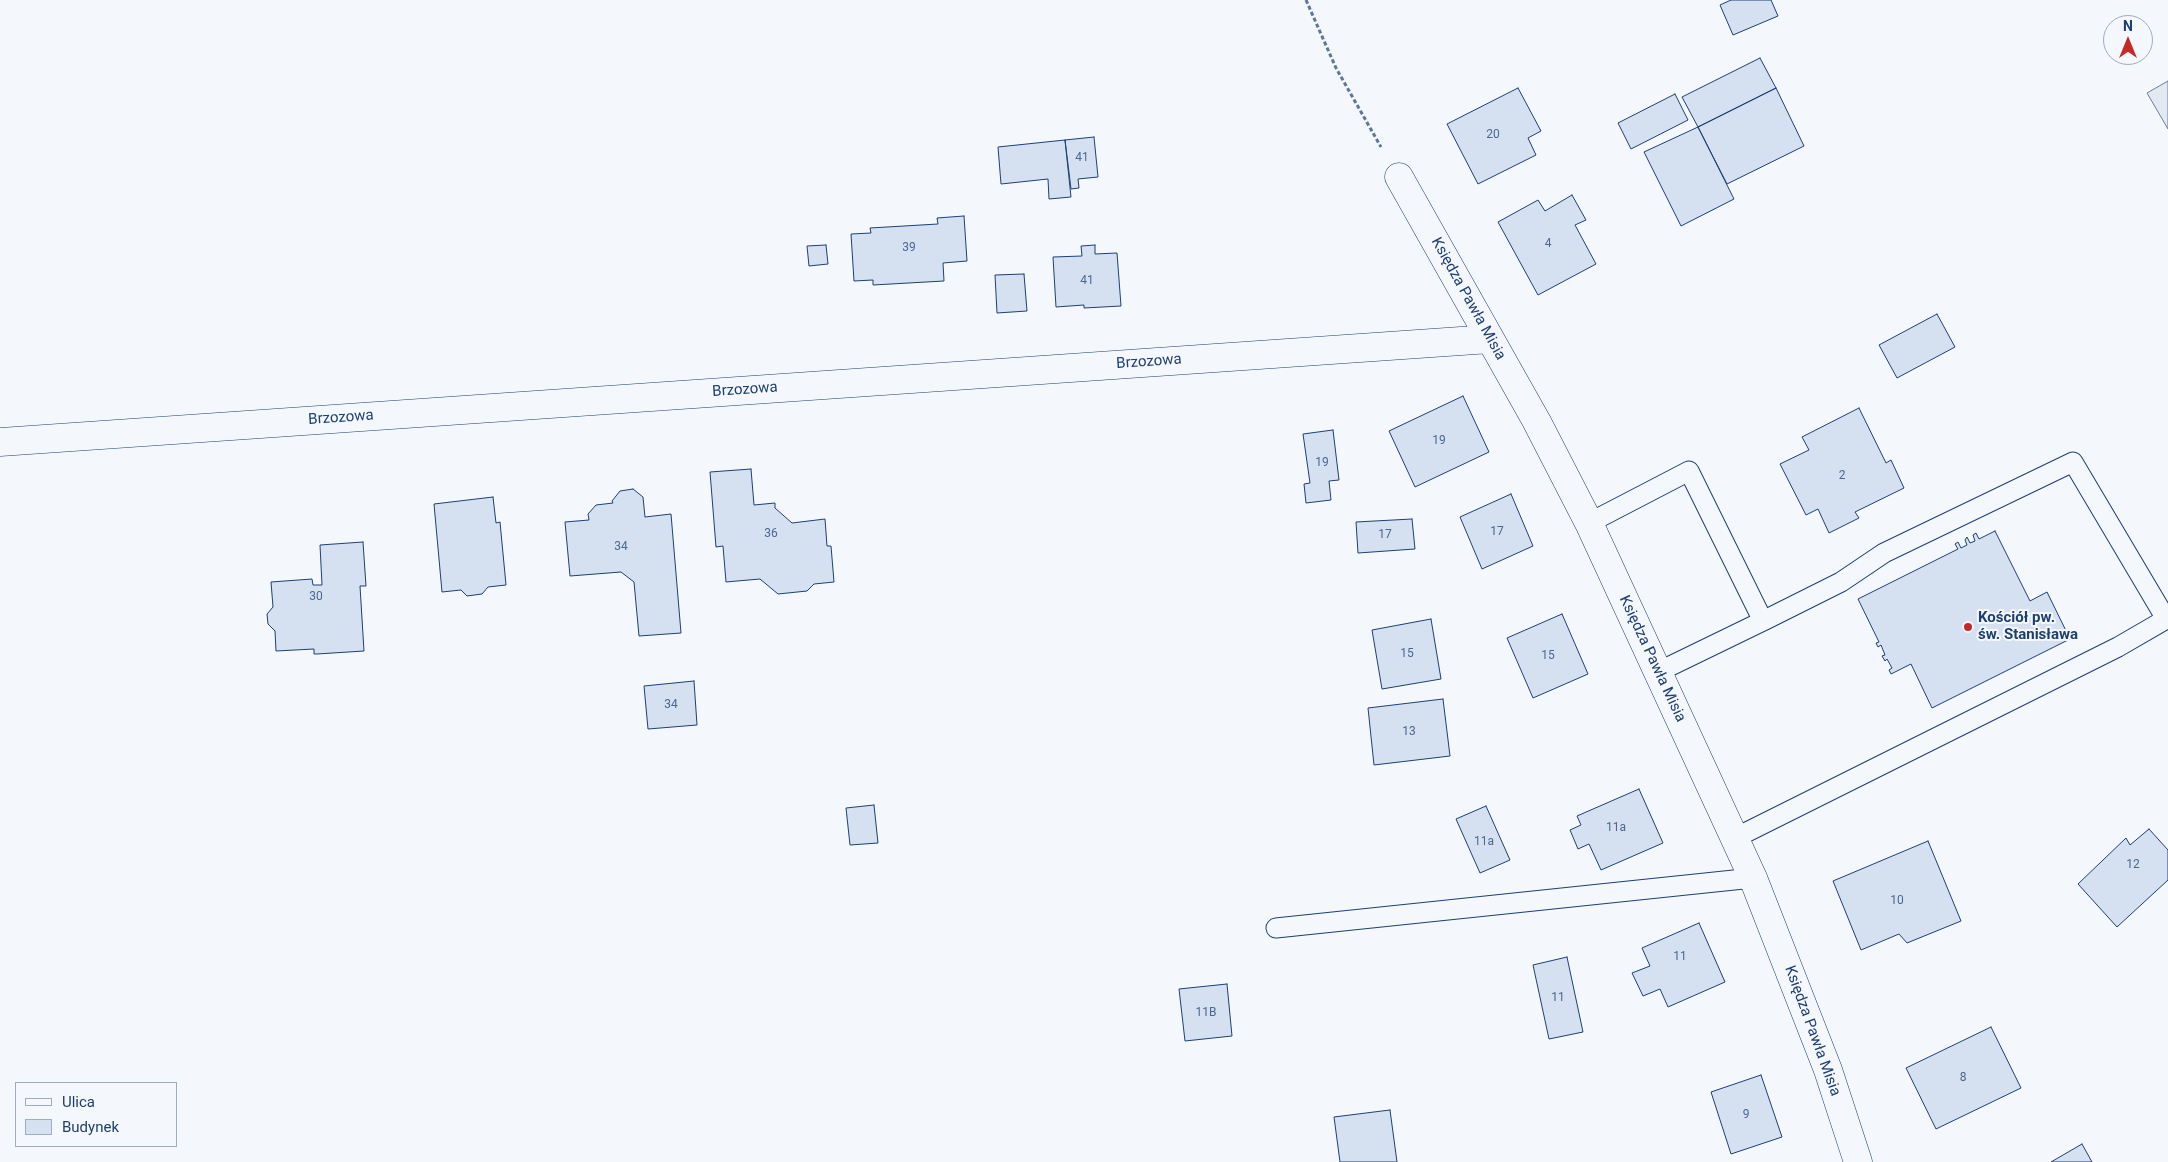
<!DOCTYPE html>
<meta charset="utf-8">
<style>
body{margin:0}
#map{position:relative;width:2168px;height:1162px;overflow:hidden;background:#f4f7fb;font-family:Roboto,sans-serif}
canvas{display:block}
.legend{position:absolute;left:15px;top:1082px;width:162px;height:65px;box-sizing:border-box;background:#f4f7fb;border:1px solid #9eadc5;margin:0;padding:6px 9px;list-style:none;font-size:15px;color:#1d3f73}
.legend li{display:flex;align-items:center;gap:10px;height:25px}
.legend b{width:25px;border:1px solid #9eadc5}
.north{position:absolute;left:2103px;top:15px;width:50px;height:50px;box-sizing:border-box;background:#f4f7fb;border:1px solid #9eadc5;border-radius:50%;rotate:0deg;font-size:14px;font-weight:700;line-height:20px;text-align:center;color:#1d3f73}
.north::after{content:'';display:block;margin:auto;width:18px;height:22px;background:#c62828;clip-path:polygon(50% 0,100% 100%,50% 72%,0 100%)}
</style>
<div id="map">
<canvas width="2168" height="1162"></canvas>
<ul class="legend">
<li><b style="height:6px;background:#f4f7fb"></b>Ulica</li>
<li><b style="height:14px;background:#d5e0f0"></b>Budynek</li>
</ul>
<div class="north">N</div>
</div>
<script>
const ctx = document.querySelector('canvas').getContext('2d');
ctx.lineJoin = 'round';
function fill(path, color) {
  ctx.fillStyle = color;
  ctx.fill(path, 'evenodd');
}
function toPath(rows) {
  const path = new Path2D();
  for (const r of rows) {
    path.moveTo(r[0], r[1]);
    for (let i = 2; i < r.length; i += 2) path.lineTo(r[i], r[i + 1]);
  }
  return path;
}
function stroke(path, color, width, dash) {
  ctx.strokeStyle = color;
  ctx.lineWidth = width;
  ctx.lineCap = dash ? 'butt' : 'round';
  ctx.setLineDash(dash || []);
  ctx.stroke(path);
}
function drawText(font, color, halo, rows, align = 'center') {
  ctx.font = font + ' Roboto,sans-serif';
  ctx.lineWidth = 4;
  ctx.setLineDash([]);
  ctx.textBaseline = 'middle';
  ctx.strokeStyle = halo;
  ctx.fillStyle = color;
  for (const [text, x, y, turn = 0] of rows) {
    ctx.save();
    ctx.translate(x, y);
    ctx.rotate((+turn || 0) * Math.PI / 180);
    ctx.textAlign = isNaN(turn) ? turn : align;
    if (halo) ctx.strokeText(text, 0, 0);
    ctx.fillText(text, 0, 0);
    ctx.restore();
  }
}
const green = toPath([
 [2168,81,2168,129,2147,93,2168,81]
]);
fill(green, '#e3e9f0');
stroke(green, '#687fa3', 1);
const building = toPath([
 [1731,0,1771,0,1778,16,1733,35,1720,5,1731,0],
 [1760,58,1776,88,1698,127,1682,97,1760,58],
 [1518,88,1541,131,1528,138,1536,155,1478,184,1447,124,1518,88],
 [1776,88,1804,146,1727,184,1698,127,1776,88],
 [1675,94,1688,120,1631,149,1618,123,1675,94],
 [1698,127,1734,199,1681,226,1644,152,1698,127],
 [1094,137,1098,177,1078,179,1079,188,1071,189,1065,140,1094,137],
 [1065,140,1071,197,1049,199,1048,179,1001,184,998,147,1065,140],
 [1572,195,1586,220,1575,225,1596,264,1538,295,1498,222,1538,200,1545,211,1572,195],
 [964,216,967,261,943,263,944,281,873,285,873,280,854,281,851,234,871,233,870,228,938,224,937,218,964,216],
 [826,245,828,264,809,266,807,246,826,245],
 [1095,245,1095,254,1117,253,1121,306,1084,308,1084,305,1056,307,1053,257,1082,256,1081,246,1095,245],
 [1024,274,1027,311,997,313,995,275,1024,274],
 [1937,314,1955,347,1897,378,1879,345,1937,314],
 [1463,396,1489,452,1415,487,1389,431,1463,396],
 [1859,408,1886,463,1891,460,1904,488,1855,512,1859,518,1829,533,1818,509,1806,515,1780,464,1809,450,1802,437,1859,408],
 [1333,430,1339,480,1329,481,1331,500,1306,503,1304,484,1310,483,1303,434,1333,430],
 [751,469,754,505,775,503,775,508,792,523,825,519,827,546,831,546,834,582,814,584,807,591,778,594,760,579,726,582,723,546,716,547,710,472,751,469],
 [633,489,643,497,645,517,671,514,681,633,639,636,634,582,621,572,570,576,565,522,589,520,588,514,596,505,613,503,612,501,620,491,633,489],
 [1511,494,1533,546,1482,569,1460,517,1511,494],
 [493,497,496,523,500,522,506,585,488,587,482,594,467,596,461,590,442,592,434,504,493,497],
 [1412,519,1415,549,1358,553,1356,522,1412,519],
 [1995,531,2030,601,2047,592,2070,639,1932,708,1911,664,1891,674,1889,670,1892,668,1887,659,1885,661,1882,656,1885,655,1881,645,1878,647,1876,643,1879,642,1858,599,1958,549,1955,544,1958,542,1961,548,1967,545,1965,540,1967,537,1970,543,1975,541,1973,535,1976,533,1979,539,1995,531],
 [363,542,366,586,360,586,364,651,317,654,314,654,314,649,276,651,275,631,268,624,267,614,273,607,271,582,312,579,313,585,322,585,320,545,363,542],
 [1562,614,1588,674,1533,698,1507,638,1562,614],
 [1431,619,1441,679,1382,689,1372,630,1431,619],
 [694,681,697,725,648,729,644,686,694,681],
 [1443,699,1450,756,1374,765,1368,708,1443,699],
 [1639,789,1663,843,1601,870,1589,844,1578,849,1570,830,1581,825,1577,816,1639,789],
 [874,805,878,843,850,845,846,808,874,805],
 [1486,806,1510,860,1480,873,1456,819,1486,806],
 [2149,829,2168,850,2168,880,2117,927,2078,884,2126,838,2130,845,2149,829],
 [1928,841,1961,921,1907,943,1899,934,1861,950,1833,881,1928,841],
 [1699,923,1725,982,1668,1007,1660,989,1643,996,1632,973,1650,966,1642,948,1699,923],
 [1567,957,1583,1032,1549,1039,1533,965,1567,957],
 [1227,984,1232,1036,1185,1041,1179,989,1227,984],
 [1991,1027,2021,1088,1936,1129,1906,1068,1991,1027],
 [1761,1075,1782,1137,1731,1154,1711,1092,1761,1075],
 [1390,1110,1397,1162,1340,1162,1334,1117,1390,1110],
 [2082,1144,2092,1162,2051,1162,2082,1144]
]);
fill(building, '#d5e0f0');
stroke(building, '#1d3f73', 1);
const lane = toPath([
 [1589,523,1689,471,1763,621,1658,672],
 [1763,621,1841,582,1884,553,2073,462,2166,619],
 [1735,838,2118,647,2168,618],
 [1276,928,1753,878]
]);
const street = toPath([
 [1399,177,1537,422,1589,523,1753,878,1828,1070,1858,1162],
 [0,442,1490,339]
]);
stroke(lane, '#1d3f73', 21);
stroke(street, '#1d3f73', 29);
stroke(toPath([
 [1306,0,1336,68,1381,147]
]), '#5e769c', 3, [4, 2.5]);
stroke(lane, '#f4f7fb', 19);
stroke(street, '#f4f7fb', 28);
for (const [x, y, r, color] of [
 [1968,627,5,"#c62828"]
]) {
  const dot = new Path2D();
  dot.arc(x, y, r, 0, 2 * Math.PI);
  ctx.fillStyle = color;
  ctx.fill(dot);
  stroke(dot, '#f4f7fb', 2);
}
drawText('12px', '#4b6792', null, [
 ["20",1493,135],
 ["41",1082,158],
 ["4",1548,244],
 ["39",909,248],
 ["41",1087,281],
 ["19",1439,441],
 ["19",1322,463],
 ["2",1842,476],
 ["17",1497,532],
 ["36",771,534],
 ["17",1385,535],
 ["34",621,547],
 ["30",316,597],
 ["15",1407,654],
 ["15",1548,656],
 ["34",671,705],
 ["13",1409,732],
 ["11a",1616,828],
 ["11a",1484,842],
 ["12",2133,865],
 ["10",1897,901],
 ["11",1680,957],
 ["11",1558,998],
 ["11B",1206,1013],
 ["8",1963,1078],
 ["9",1746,1115]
]);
drawText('15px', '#1d3f73', '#f4f7fb', [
 ["Księdza Pawła Misia",1468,299,61],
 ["Brzozowa",1149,362,-4],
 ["Brzozowa",745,390,-4],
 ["Brzozowa",341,418,-4],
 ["Księdza Pawła Misia",1652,659,65],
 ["Księdza Pawła Misia",1812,1031,70]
]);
drawText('bold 15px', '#1d3f73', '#f4f7fb', [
 ["Kościół pw.",1978,618],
 ["św. Stanisława",1978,635]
], 'left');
</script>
